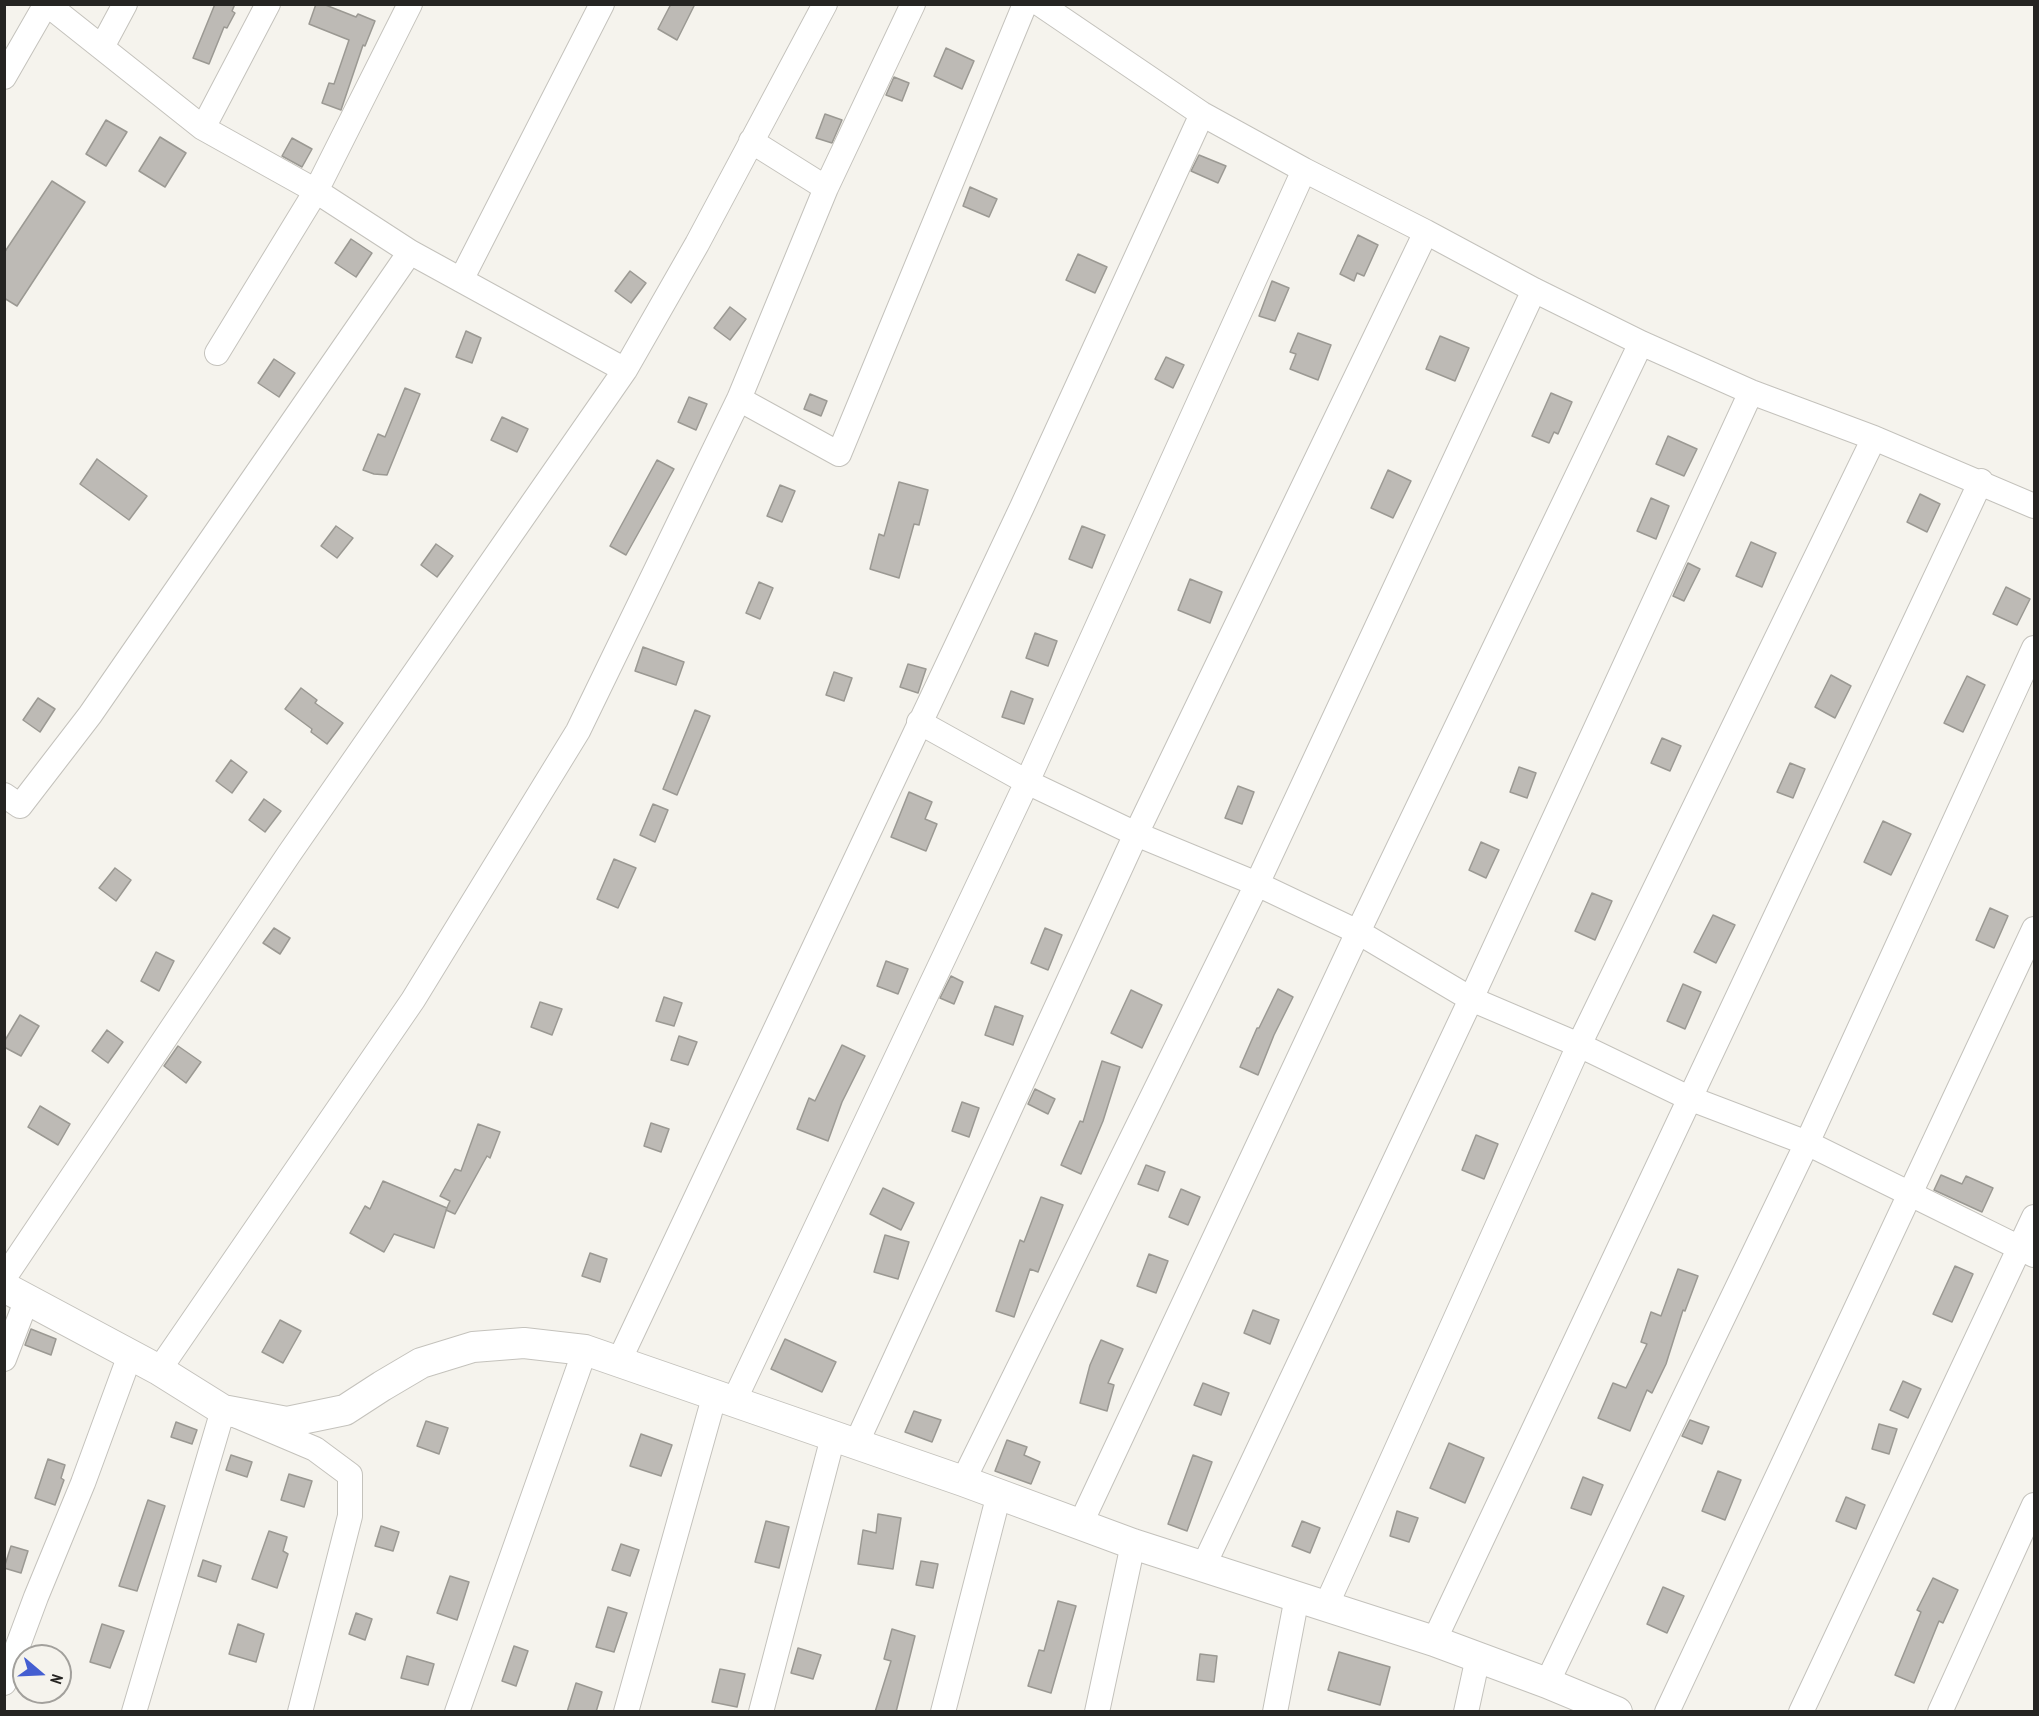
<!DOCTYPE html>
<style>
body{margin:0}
#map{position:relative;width:2039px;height:1716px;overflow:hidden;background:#f5f3ed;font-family:"PT Sans Narrow",sans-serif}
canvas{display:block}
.frame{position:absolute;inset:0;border:6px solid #252422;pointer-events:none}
.north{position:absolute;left:12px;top:1644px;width:60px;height:60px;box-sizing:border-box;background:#f5f3ed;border:2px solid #a2a09c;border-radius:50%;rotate:109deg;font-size:16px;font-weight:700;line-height:24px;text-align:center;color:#252422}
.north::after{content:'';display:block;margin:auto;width:21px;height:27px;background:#445ed1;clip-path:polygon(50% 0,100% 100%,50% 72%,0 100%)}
</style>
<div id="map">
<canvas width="2039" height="1716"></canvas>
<div class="frame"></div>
<div class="north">N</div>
</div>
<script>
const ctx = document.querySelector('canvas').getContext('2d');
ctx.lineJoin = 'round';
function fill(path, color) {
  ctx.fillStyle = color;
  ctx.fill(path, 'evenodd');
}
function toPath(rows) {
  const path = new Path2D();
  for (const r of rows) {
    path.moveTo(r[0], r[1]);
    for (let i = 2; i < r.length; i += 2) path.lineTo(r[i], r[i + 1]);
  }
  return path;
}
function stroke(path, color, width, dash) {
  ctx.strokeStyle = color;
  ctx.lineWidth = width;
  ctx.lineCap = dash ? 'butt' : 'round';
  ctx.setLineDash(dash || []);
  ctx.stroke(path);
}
const building = toPath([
 [215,4,235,4,232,11,235,13,227,28,224,27,209,64,193,58,215,4],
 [316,4,323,4,356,17,358,14,375,21,365,46,363,45,341,110,322,103,329,83,334,84,349,40,309,24,316,4],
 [671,4,695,4,677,40,658,29,671,4],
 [946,48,974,61,962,89,934,76,946,48],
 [894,77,909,83,902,101,886,95,894,77],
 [825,114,842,120,832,143,816,138,825,114],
 [106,120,127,132,106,166,86,154,106,120],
 [160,137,186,153,165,187,139,171,160,137],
 [292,138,312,149,302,167,282,156,292,138],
 [1199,155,1226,166,1218,183,1191,171,1199,155],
 [52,181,85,202,17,306,4,298,4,253,52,181],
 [970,187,997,199,989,217,963,206,970,187],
 [1358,235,1378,245,1364,276,1357,273,1354,281,1340,274,1358,235],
 [351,239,372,253,356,277,335,263,351,239],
 [1078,254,1107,267,1095,293,1066,280,1078,254],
 [630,271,646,283,631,303,615,291,630,271],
 [1272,281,1289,288,1275,321,1259,316,1272,281],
 [730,307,746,319,730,340,714,328,730,307],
 [466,331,481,338,472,363,456,357,466,331],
 [1298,333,1331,345,1318,380,1290,369,1296,354,1290,352,1298,333],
 [1440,336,1469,348,1455,381,1426,369,1440,336],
 [1166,357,1184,365,1173,388,1155,379,1166,357],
 [274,359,295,373,279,397,258,383,274,359],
 [405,388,420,394,387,475,374,474,363,470,378,434,385,437,405,388],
 [1551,393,1572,402,1558,434,1554,432,1549,443,1532,436,1551,393],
 [810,394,827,401,821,416,804,409,810,394],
 [689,397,707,404,696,430,678,422,689,397],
 [502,417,528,429,517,452,491,440,502,417],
 [1668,436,1697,449,1684,476,1656,464,1668,436],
 [97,459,147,496,129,520,80,484,97,459],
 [657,460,674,469,626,555,610,546,657,460],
 [1388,470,1411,481,1393,518,1371,508,1388,470],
 [899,482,928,490,919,525,914,524,899,578,870,569,879,534,884,536,899,482],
 [780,485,795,491,782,522,767,516,780,485],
 [1920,494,1940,504,1927,532,1907,522,1920,494],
 [1651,498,1669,506,1656,539,1637,531,1651,498],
 [336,526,353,538,337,558,321,546,336,526],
 [1082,526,1105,535,1092,568,1069,559,1082,526],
 [1751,542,1776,553,1762,587,1736,576,1751,542],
 [436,544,453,556,437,577,421,565,436,544],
 [1688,563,1700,569,1684,601,1673,596,1688,563],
 [1190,579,1222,592,1210,623,1178,610,1190,579],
 [759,582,773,588,760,619,746,613,759,582],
 [2006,587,2030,599,2017,625,1993,614,2006,587],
 [1035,633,1057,641,1048,666,1026,658,1035,633],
 [643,647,684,662,676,685,635,671,643,647],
 [908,664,926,669,918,693,900,687,908,664],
 [834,672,852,678,844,701,826,695,834,672],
 [1831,675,1851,686,1835,718,1815,707,1831,675],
 [1967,676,1985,685,1963,732,1944,723,1967,676],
 [301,688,317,700,315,703,343,723,327,744,311,732,312,729,285,709,301,688],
 [1011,691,1033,699,1024,724,1002,717,1011,691],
 [38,698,55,709,40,732,23,720,38,698],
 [695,710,710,716,677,795,663,789,695,710],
 [1662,738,1681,746,1670,771,1651,763,1662,738],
 [231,760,247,772,232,793,216,781,231,760],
 [1790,763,1805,769,1793,798,1777,792,1790,763],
 [1519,767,1536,773,1527,798,1510,792,1519,767],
 [1238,786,1254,792,1242,824,1225,818,1238,786],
 [909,792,932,802,925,819,937,824,926,851,891,837,909,792],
 [264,799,281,811,265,832,249,820,264,799],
 [653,804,668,810,655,842,640,835,653,804],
 [1883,821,1911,834,1891,875,1864,862,1883,821],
 [1481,842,1499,850,1486,878,1469,870,1481,842],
 [614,859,636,868,618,908,597,899,614,859],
 [115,868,131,880,116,901,99,888,115,868],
 [1592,893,1612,901,1595,940,1575,931,1592,893],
 [1990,908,2008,916,1994,948,1976,940,1990,908],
 [1713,915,1735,925,1716,963,1694,952,1713,915],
 [274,928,290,938,280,954,263,943,274,928],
 [1045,928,1062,935,1048,970,1031,963,1045,928],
 [156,952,174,961,159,991,141,981,156,952],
 [886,961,908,969,898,994,877,986,886,961],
 [951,976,963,982,954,1004,940,998,951,976],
 [1683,984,1701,992,1685,1029,1667,1021,1683,984],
 [1278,989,1293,997,1274,1035,1258,1075,1240,1067,1257,1028,1259,1028,1278,989],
 [1131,990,1162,1005,1142,1048,1111,1033,1131,990],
 [664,997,682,1003,674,1026,656,1021,664,997],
 [540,1002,562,1009,552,1035,531,1027,540,1002],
 [995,1006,1023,1016,1013,1045,985,1035,995,1006],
 [20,1015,39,1026,21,1056,4,1047,4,1042,20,1015],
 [107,1030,123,1042,108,1063,92,1051,107,1030],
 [679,1036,697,1042,688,1065,671,1060,679,1036],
 [842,1045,865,1056,842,1102,828,1141,797,1129,809,1098,815,1101,842,1045],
 [178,1046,201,1062,186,1083,164,1066,178,1046],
 [1102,1061,1120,1067,1103,1121,1081,1174,1061,1165,1080,1121,1083,1122,1102,1061],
 [1035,1089,1055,1099,1048,1114,1028,1104,1035,1089],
 [962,1102,979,1108,969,1137,952,1131,962,1102],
 [40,1106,70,1124,58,1145,28,1127,40,1106],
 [651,1123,669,1129,661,1152,644,1146,651,1123],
 [478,1124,500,1132,490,1158,487,1156,455,1214,446,1210,450,1201,440,1196,455,1169,461,1171,478,1124],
 [1476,1135,1498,1144,1484,1179,1462,1170,1476,1135],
 [1146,1165,1165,1172,1158,1191,1138,1184,1146,1165],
 [1941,1175,1962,1184,1966,1176,1993,1188,1982,1212,1934,1190,1941,1175],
 [383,1181,447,1208,434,1248,394,1234,384,1252,350,1233,365,1206,370,1209,383,1181],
 [883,1188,914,1203,901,1230,870,1214,883,1188],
 [1181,1189,1200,1197,1188,1225,1169,1217,1181,1189],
 [1041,1197,1063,1205,1038,1272,1030,1269,1014,1317,996,1311,1020,1240,1024,1242,1041,1197],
 [885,1235,909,1242,898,1279,874,1272,885,1235],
 [590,1253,607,1259,600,1282,582,1276,590,1253],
 [1149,1254,1168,1261,1156,1293,1137,1286,1149,1254],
 [1955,1266,1973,1274,1952,1322,1933,1314,1955,1266],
 [1678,1269,1698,1276,1685,1311,1683,1310,1666,1364,1652,1393,1647,1390,1630,1431,1598,1418,1613,1383,1626,1388,1647,1344,1641,1342,1651,1312,1661,1316,1678,1269],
 [1253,1310,1279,1320,1270,1344,1244,1333,1253,1310],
 [280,1320,301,1331,283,1363,262,1352,280,1320],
 [31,1329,56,1339,51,1355,25,1345,31,1329],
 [785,1339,836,1362,822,1392,771,1369,785,1339],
 [1101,1340,1123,1349,1108,1383,1114,1385,1107,1411,1080,1403,1090,1365,1101,1340],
 [1903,1381,1921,1389,1908,1418,1890,1410,1903,1381],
 [1203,1383,1229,1393,1221,1415,1194,1405,1203,1383],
 [914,1411,941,1420,932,1442,905,1432,914,1411],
 [1690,1420,1709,1427,1702,1444,1682,1436,1690,1420],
 [426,1421,448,1428,439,1454,417,1446,426,1421],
 [176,1422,197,1430,192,1444,171,1437,176,1422],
 [1879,1424,1897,1429,1889,1454,1872,1449,1879,1424],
 [641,1434,672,1445,661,1476,630,1466,641,1434],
 [1007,1440,1027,1447,1024,1455,1040,1462,1031,1484,995,1471,1007,1440],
 [1449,1443,1484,1458,1465,1503,1430,1488,1449,1443],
 [231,1455,252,1462,247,1477,226,1470,231,1455],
 [1193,1455,1212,1462,1187,1531,1168,1524,1193,1455],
 [48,1459,65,1465,61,1478,64,1480,55,1505,35,1498,48,1459],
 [1718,1471,1741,1480,1725,1520,1702,1511,1718,1471],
 [289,1474,312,1481,304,1507,281,1500,289,1474],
 [1583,1477,1603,1485,1591,1515,1571,1508,1583,1477],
 [1846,1497,1865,1505,1856,1529,1836,1521,1846,1497],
 [148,1500,165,1506,137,1591,119,1586,148,1500],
 [1397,1511,1418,1518,1409,1542,1390,1536,1397,1511],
 [878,1514,901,1518,893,1569,858,1564,863,1530,876,1533,878,1514],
 [766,1521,789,1527,779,1568,755,1562,766,1521],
 [1302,1521,1320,1528,1310,1553,1292,1546,1302,1521],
 [381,1526,399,1532,393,1551,375,1546,381,1526],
 [269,1531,287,1537,283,1551,288,1554,277,1588,252,1579,269,1531],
 [621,1544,639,1550,630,1576,612,1570,621,1544],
 [11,1546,28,1551,21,1573,4,1568,11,1546],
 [203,1560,221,1566,216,1582,198,1576,203,1560],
 [921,1561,938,1564,933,1588,916,1585,921,1561],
 [450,1576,469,1582,457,1620,437,1613,450,1576],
 [1933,1578,1958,1590,1943,1623,1939,1621,1914,1683,1895,1675,1921,1612,1917,1610,1933,1578],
 [1663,1587,1684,1596,1667,1633,1647,1624,1663,1587],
 [1058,1601,1076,1606,1051,1693,1028,1686,1039,1650,1044,1651,1058,1601],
 [608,1607,627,1613,614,1652,596,1647,608,1607],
 [356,1613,372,1619,365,1640,349,1634,356,1613],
 [102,1624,124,1631,110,1668,90,1662,102,1624],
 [238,1624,264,1634,256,1662,229,1654,238,1624],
 [892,1629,915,1636,896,1712,875,1712,891,1661,884,1659,892,1629],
 [514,1646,528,1651,516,1686,502,1681,514,1646],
 [798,1648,821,1655,813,1679,791,1673,798,1648],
 [1339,1652,1390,1667,1380,1705,1328,1690,1339,1652],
 [1200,1654,1217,1656,1214,1682,1197,1680,1200,1654],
 [407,1656,434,1664,428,1685,401,1678,407,1656],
 [720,1669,745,1674,737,1707,712,1702,720,1669],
 [576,1683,602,1692,596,1712,567,1712,576,1683]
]);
fill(building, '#bdbab5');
stroke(building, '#9b9993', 1.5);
const minor = toPath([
 [47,4,203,128,316,191,410,252,625,370],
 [1040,4,1202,114,1304,170,1426,232,1534,290,1641,343,1751,392,1874,438,2034,506],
 [102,47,125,4],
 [4,77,46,4],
 [203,128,268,4],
 [751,141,826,188],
 [461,280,602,4],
 [217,353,316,191,410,4],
 [739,399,839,454,1025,4],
 [919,722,1027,782,1136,834,1257,884,1358,932,1471,999,1579,1045,1689,1098,1807,1143,2034,1255],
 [4,795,20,806,90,715,410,252],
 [4,1278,289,854,625,370,697,244,825,4],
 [4,1359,27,1299],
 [619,1361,1022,507,1202,114],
 [159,1370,413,1000,578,731,739,399,826,188,913,4],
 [734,1401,1027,782,1304,170],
 [856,1444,1136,834,1426,232],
 [963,1481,1257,884,1534,290],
 [1080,1525,1358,932,1641,343],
 [1203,1567,1471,999,1751,392],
 [1326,1606,1579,1045,1874,438],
 [1434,1641,1981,481],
 [4,1683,36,1597,83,1483,130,1355],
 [1547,1683,1807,1143,2034,648],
 [134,1712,223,1410,315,1449,350,1475,350,1516,300,1712],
 [457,1712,585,1350],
 [626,1712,715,1394],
 [761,1712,833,1437],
 [943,1712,999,1494],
 [1097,1712,1133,1544],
 [1275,1712,1297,1597],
 [1466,1712,1478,1657],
 [1667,1712,2034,929],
 [1801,1712,2034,1217],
 [1940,1712,2034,1505]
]);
const tertiary = toPath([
 [4,1287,159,1370,223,1410,287,1422,345,1410,382,1386,421,1363,473,1347,524,1343,585,1350,963,1481,1133,1544,1434,1641,1547,1683,1617,1712]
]);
stroke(minor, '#c4c2bc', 26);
stroke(tertiary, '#c4c2bc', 32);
stroke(minor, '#fff', 24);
stroke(tertiary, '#fff', 30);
</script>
